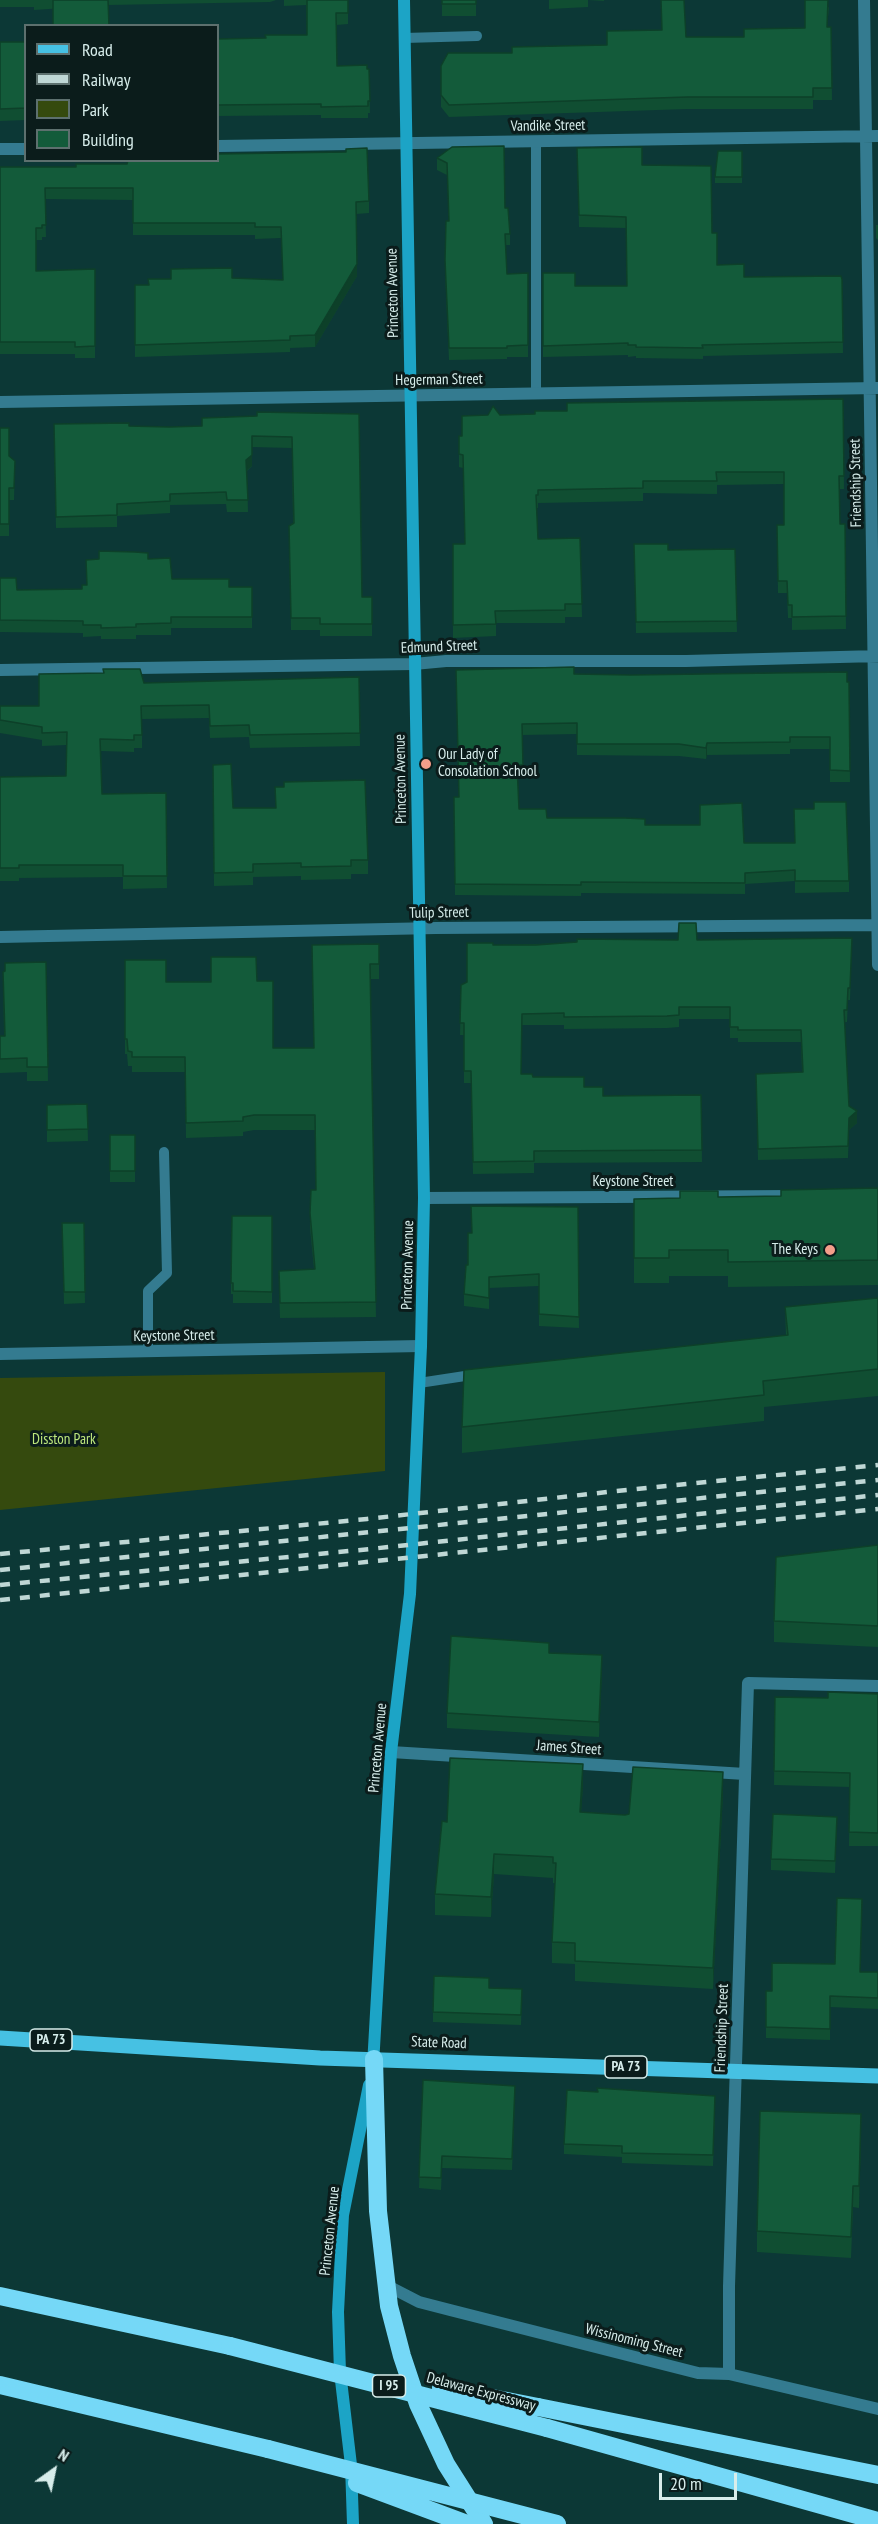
<!DOCTYPE html>
<style>
body{margin:0}
#map{position:relative;width:878px;height:2524px;overflow:hidden;background:#0c3836;font-family:"PT Sans Narrow",sans-serif}
canvas{display:block}
.legend{position:absolute;left:24px;top:24px;width:195px;height:138px;box-sizing:border-box;background:#0b1c1b;border:2px solid #5d706e;margin:0;padding:8px 10px;list-style:none;font-size:18px;color:#d7edeb}
.legend li{display:flex;align-items:center;gap:12px;height:30px}
.legend b{width:30px;border:2px solid #5d706e}
.north{position:absolute;left:24px;top:2440px;width:60px;height:60px;-webkit-text-stroke:4px #0b1c1b;paint-order:stroke;rotate:33deg;font-size:16px;font-weight:700;line-height:24px;text-align:center;color:#d7edeb}
.north::after{content:'';display:block;margin:auto;width:21px;height:27px;background:#d7edeb;clip-path:polygon(50% 0,100% 100%,50% 72%,0 100%)}
.scale{position:absolute;left:659px;top:2473px;width:78px;height:27px;box-sizing:border-box;border:3px solid #d7edeb;border-top:0;padding-left:8px;font-size:18px;line-height:21px;white-space:nowrap;color:#d7edeb;-webkit-text-stroke:4px #0b1c1b;paint-order:stroke}
</style>
<div id="map">
<canvas width="878" height="2524"></canvas>
<ul class="legend">
<li><b style="height:8px;background:#46c1e3"></b>Road</li>
<li><b style="height:8px;background:#bfd7d5"></b>Railway</li>
<li><b style="height:16px;background:#354a0e"></b>Park</li>
<li><b style="height:16px;background:#135b3a"></b>Building</li>
</ul>
<div class="north">N</div>
<div class="scale">20 m</div>
</div>
<script>
const ctx = document.querySelector('canvas').getContext('2d');
ctx.lineJoin = 'round';
function fill(path, color) {
  ctx.fillStyle = color;
  ctx.fill(path, 'evenodd');
}
function toPath(rows) {
  const path = new Path2D();
  for (const r of rows) {
    path.moveTo(r[0], r[1]);
    for (let i = 2; i < r.length; i += 2) path.lineTo(r[i], r[i + 1]);
  }
  return path;
}
function stroke(path, color, width, dash) {
  ctx.strokeStyle = color;
  ctx.lineWidth = width;
  ctx.lineCap = dash ? 'butt' : 'round';
  ctx.setLineDash(dash || []);
  ctx.stroke(path);
}
function drawText(font, color, halo, rows, align = 'center') {
  ctx.font = font + ' "PT Sans Narrow",sans-serif';
  ctx.lineWidth = 6;
  ctx.setLineDash([]);
  ctx.textBaseline = 'middle';
  ctx.strokeStyle = halo;
  ctx.fillStyle = color;
  for (const [text, x, y, turn = 0] of rows) {
    ctx.save();
    ctx.translate(x, y);
    ctx.rotate((+turn || 0) * Math.PI / 180);
    ctx.textAlign = isNaN(turn) ? turn : align;
    if (halo) ctx.strokeText(text, 0, 0);
    ctx.fillText(text, 0, 0);
    ctx.restore();
  }
}
fill(toPath([
 [385,1372,385,1471,0,1510,0,1378]
]), '#354a0e');
stroke(toPath([
 [404,38,477,36],
 [536,394,536,141],
 [148,1351,148,1291,167,1273,164,1152],
 [419,1383,478,1374]
]), '#347b90', 10);
stroke(toPath([
 [864,0,878,965],
 [218,146,878,136],
 [0,149,26,149],
 [0,402,878,388],
 [0,670,414,664,446,661,686,661,878,656],
 [0,937,436,928,878,925],
 [424,1198,796,1196],
 [0,1354,421,1346],
 [391,1752,745,1774],
 [386,2285,419,2302,450,2310,698,2373,729,2374,878,2409],
 [729,2374,729,2286,748,1683,878,1686]
]), '#347b90', 12);
stroke(toPath([
 [373,2065,391,1752,410,1594,421,1346,424,1198,404,0],
 [353,2524,351,2465,340,2372,338,2312,343,2215,369,2085]
]), '#1ca4c6', 12);
stroke(toPath([
 [0,2038,320,2058,878,2076]
]), '#46c1e3', 15);
stroke(toPath([
 [374,2059,378,2211,389,2306,402,2356,418,2404,446,2464,484,2524],
 [0,2296,230,2346],
 [0,2385,268,2449],
 [538,2407,878,2475],
 [547,2428,878,2521]
]), '#75d8f7', 18);
stroke(toPath([
 [0,1554,367,1519,616,1491,878,1465],
 [0,1570,878,1480],
 [0,1585,370,1549,878,1495],
 [0,1600,878,1509]
]), '#bfd7d5', 4.5, [10, 10]);
stroke(toPath([
 [230,2346,547,2428],
 [441,2388,538,2407],
 [268,2449,557,2524],
 [357,2483,467,2524]
]), '#75d8f7', 18);
fill(toPath([
 [0,0,276,0,270,2,108,5,34,10,34,7,0,7],
 [284,0,348,0,348,24,336,25,337,66,369,69,370,113,368,113,368,118,321,118,321,115,218,116,218,39,265,38,307,35,306,5,284,6],
 [442,0,476,0,476,16,442,16],
 [549,0,604,0,604,1,588,0,588,7,549,9],
 [829,7,827,27,831,27,832,100,813,100,813,109,687,109,449,117,441,107,441,66,512,53,607,45,662,30,686,37,744,37,805,28],
 [0,42,26,42,26,120,0,121],
 [452,147,505,208,510,234,510,245,505,245,507,274,528,273,528,357,507,357,507,359,449,360,445,271,446,221,449,221,447,175,437,170,437,158],
 [577,148,642,165,712,233,717,265,744,277,842,279,843,353,703,356,703,359,636,358,636,356,628,357,628,355,543,357,543,273,575,286,627,286,626,228,579,227],
 [742,151,742,183,715,183,715,177],
 [0,167,369,201,369,213,356,214,357,276,315,347,290,348,290,352,135,357,135,285,148,285,232,278,283,280,281,238,255,239,255,235,133,235,133,200,45,199,46,237,42,237,42,240,36,240,36,271,95,269,95,358,75,358,75,354,0,354],
 [876,225,878,225,878,240,876,238],
 [843,399,844,489,839,489,840,524,845,524,846,629,792,630,792,618,788,618,787,593,778,593,777,525,784,525,784,484,717,485,717,494,643,493,643,501,538,503,538,508,536,508,538,539,580,538,582,617,565,617,565,623,496,623,496,636,453,638,453,544,465,544,463,468,459,467,459,448,462,436,462,416,535,414,567,411],
 [359,414,362,597,372,597,372,636,320,636,320,630,291,630,289,526,293,524,292,448,252,447,252,466,247,471,248,512,227,512,226,504,170,505,170,513,117,516,117,527,56,528,54,424,169,427,202,426],
 [0,428,9,456,15,461,14,500,9,500,9,536,0,536],
 [634,544,668,550,735,549,737,632,636,633],
 [148,559,172,579,229,587,252,587,252,628,171,628,171,635,136,635,136,639,101,639,101,636,83,637,83,633,0,632,0,578,17,590,82,589,87,585],
 [456,670,849,682,850,782,830,782,830,749,790,749,790,754,707,755,706,759,679,756,577,755,577,734,522,735,523,777,518,777,519,809,547,818,645,825,744,843,849,881,849,892,795,893,795,881,745,884,745,894,581,893,581,896,455,895,454,804,459,797],
 [359,677,360,746,250,748,249,737,210,738,209,718,142,719,142,748,134,748,134,752,101,751,102,794,166,793,167,888,123,889,123,877,19,878,19,881,0,881,0,777,66,776,67,745,42,746,42,740,0,733,0,706,39,706,144,683],
 [213,765,233,808,368,860,368,874,351,874,351,879,301,880,301,876,253,877,253,885,214,886],
 [852,938,850,1000,848,1000,847,1022,845,1022,849,1106,857,1123,849,1130,848,1158,758,1160,756,1074,802,1072,801,1042,738,1042,738,1038,730,1038,730,1019,679,1019,679,1027,667,1028,564,1029,564,1025,522,1025,521,1074,533,1077,584,1087,603,1096,701,1095,702,1162,534,1163,534,1173,473,1174,471,1083,464,1083,464,1035,460,1035,461,985,467,982,493,945,697,940],
 [379,944,379,979,370,979,376,1317,280,1318,279,1286,314,1269,310,1228,310,1213,316,1190,315,1130,254,1130,243,1132,243,1136,186,1138,185,1072,132,1072,132,1066,128,1066,127,1054,125,1054,125,960,166,982,257,981,273,1048,314,1048],
 [46,962,48,1081,27,1081,27,1072,0,1073,0,1036,4,1036,3,972],
 [87,1104,88,1141,47,1142,47,1105],
 [110,1135,135,1135,135,1182,110,1182],
 [878,1188,878,1285,728,1287,728,1276,669,1276,669,1283,634,1283,634,1199,781,1196],
 [578,1207,579,1328,539,1326,539,1286,489,1288,489,1309,464,1306,464,1294,471,1233],
 [272,1216,272,1303,233,1303,233,1294,231,1294,231,1283],
 [62,1223,84,1223,85,1303,64,1304],
 [878,1298,878,1396,764,1407,764,1421,462,1453,462,1427,786,1335,785,1307],
 [878,1545,878,1647,774,1642,774,1621],
 [549,1653,602,1670,599,1737,447,1728,447,1713],
 [878,1694,878,1846,849,1846,850,1787,774,1785,775,1697,828,1698],
 [583,1785,581,1812,625,1815,723,1793,713,1989,575,1981,575,1964,552,1963,552,1942,555,1883,553,1883,553,1878,494,1874,491,1917,435,1915,435,1894,447,1822],
 [837,1817,835,1873,771,1870,771,1859],
 [860,1972,878,1972,878,2009,830,2007,830,2040,766,2038,766,1991,772,1991],
 [522,1989,521,2025,433,2022,433,2012],
 [423,2080,515,2098,512,2170,442,2168,441,2190,419,2188],
 [715,2106,713,2166,622,2163,622,2157,564,2154,564,2144],
 [861,2135,859,2208,853,2207,851,2258,757,2252,757,2231]
]), '#104e32');
fill(toPath([
 [357,264,357,276,315,347,315,335],
 [252,455,252,466,246,471,246,460],
 [707,743,707,755,706,759,706,748],
 [857,1111,857,1123,849,1130,848,1158,849,1118],
 [602,1655,602,1670,599,1737,599,1722],
 [583,1764,583,1785,580,1832,580,1812],
 [723,1772,723,1793,713,1989,713,1968],
 [494,1854,494,1874,491,1917,491,1897],
 [861,2114,861,2135,859,2208,859,2186]
]), '#0d4029');
const building = toPath([
 [53,0,108,0,109,26,53,26,53,0],
 [307,0,348,0,348,13,336,13,337,66,367,65,367,69,369,69,370,101,368,101,368,106,321,107,321,104,218,105,218,39,266,38,265,35,307,35,307,0],
 [442,0,476,0,476,4,442,4,442,0],
 [661,0,684,0,686,37,744,37,744,29,805,28,805,0,828,0,827,27,831,27,832,88,813,88,813,97,687,97,449,105,441,95,441,66,448,53,512,53,512,47,607,45,607,31,662,30,661,0],
 [0,42,26,42,26,108,0,109,0,42],
 [504,146,505,208,508,208,510,234,505,234,507,274,528,273,528,345,507,346,507,348,449,348,445,260,446,221,449,221,447,163,437,158,452,147,504,146],
 [642,147,642,165,711,166,712,233,717,233,717,265,744,264,744,277,841,276,842,279,843,342,702,345,703,348,636,347,636,345,628,345,628,343,543,346,543,273,575,273,575,286,627,286,626,217,579,215,577,148,642,147],
 [367,148,369,201,356,202,357,264,315,335,290,336,290,340,135,345,135,285,149,285,148,279,171,279,171,269,232,268,232,278,283,280,281,227,255,227,255,223,133,223,133,188,45,188,46,225,42,225,42,228,36,228,36,271,95,269,95,346,75,347,75,342,0,342,0,167,76,167,76,164,127,164,128,160,218,160,218,154,346,152,346,149,367,148],
 [718,151,742,151,742,177,715,177,718,151],
 [843,399,844,476,839,476,840,524,845,524,846,616,792,617,792,605,788,605,787,581,778,581,777,525,784,525,784,472,716,472,717,481,643,481,643,488,538,490,538,495,536,495,538,539,580,538,582,604,565,604,565,610,495,611,496,624,453,625,453,544,465,544,463,455,459,454,459,436,462,436,462,416,488,415,493,406,500,415,535,414,535,411,567,411,567,403,843,399],
 [257,412,359,414,362,597,372,597,372,624,320,624,320,618,291,618,289,526,294,523,292,437,252,436,252,455,246,460,248,500,227,500,226,492,170,494,170,501,117,504,117,515,56,517,54,424,129,423,129,426,169,427,202,426,202,418,257,416,257,412],
 [0,428,9,428,9,456,15,461,14,488,9,488,9,524,0,524,0,428],
 [634,544,668,544,668,550,735,549,737,621,636,622,634,544],
 [99,551,135,552,148,553,148,559,170,558,172,579,229,579,229,587,252,587,252,617,171,617,171,623,136,624,136,627,101,628,101,625,83,625,83,621,0,620,0,578,16,578,17,590,82,589,82,585,87,585,86,560,99,559,99,551],
 [574,667,574,674,631,675,847,672,847,682,849,682,850,771,830,770,830,737,790,737,790,742,707,743,706,748,679,744,577,744,577,723,522,724,523,765,517,765,519,809,546,809,547,818,625,818,645,819,645,825,700,825,700,805,742,803,744,843,795,843,794,809,814,809,814,802,846,802,849,881,795,881,795,870,745,873,745,883,581,882,581,885,455,884,454,804,454,797,459,797,456,670,574,667],
 [103,669,140,669,144,683,359,677,360,733,250,735,249,725,210,726,209,705,141,706,142,735,134,735,134,740,100,739,102,794,166,793,167,876,123,876,123,865,19,865,19,868,0,868,0,777,66,776,67,732,42,733,42,727,0,720,0,706,39,706,39,674,104,673,103,669],
 [231,764,233,808,276,808,275,787,284,787,284,782,365,780,368,860,351,860,351,866,301,867,301,863,253,864,253,872,214,873,213,765,231,764],
 [679,923,696,923,697,940,852,938,850,988,848,988,847,1010,844,1010,849,1106,857,1111,849,1118,848,1146,758,1149,756,1074,803,1072,801,1030,738,1030,738,1027,730,1027,730,1007,679,1007,679,1015,667,1016,564,1017,564,1013,522,1014,521,1074,532,1074,533,1077,584,1077,584,1087,603,1087,603,1096,701,1095,702,1150,534,1151,534,1161,473,1162,471,1071,464,1071,464,1023,460,1023,461,985,467,982,467,943,493,943,493,945,536,945,577,942,577,939,678,940,679,923],
 [379,944,379,964,370,964,376,1302,280,1303,279,1271,315,1269,310,1213,311,1190,316,1190,315,1115,254,1115,243,1117,243,1121,186,1123,185,1057,132,1057,132,1052,128,1051,127,1039,125,1039,125,960,166,960,166,982,211,982,211,957,256,957,257,981,273,981,273,1048,314,1048,312,945,379,944],
 [46,962,48,1067,27,1067,27,1058,0,1059,0,1036,5,1036,3,972,5,971,5,963,46,962],
 [87,1104,88,1129,47,1130,47,1105,87,1104],
 [110,1135,135,1135,135,1171,110,1171,110,1135],
 [878,1188,878,1260,728,1262,728,1250,669,1250,669,1258,634,1258,634,1199,680,1198,680,1191,718,1191,718,1197,781,1196,781,1190,878,1188],
 [471,1206,578,1207,579,1317,539,1314,539,1274,489,1277,489,1298,464,1294,466,1265,468,1265,468,1233,472,1233,471,1206],
 [232,1216,272,1216,272,1292,233,1291,233,1283,231,1283,232,1216],
 [62,1223,84,1223,85,1292,64,1292,62,1223],
 [878,1298,878,1369,763,1381,764,1395,462,1427,464,1370,788,1335,785,1307,878,1298],
 [878,1545,878,1626,774,1621,776,1557,878,1545],
 [451,1636,549,1643,549,1653,602,1655,599,1722,447,1713,451,1636],
 [828,1692,878,1694,878,1833,849,1832,850,1773,774,1771,775,1697,828,1698,828,1692],
 [450,1758,583,1764,580,1812,625,1815,629,1814,633,1767,723,1772,713,1968,575,1961,575,1943,552,1942,556,1863,553,1863,553,1857,494,1854,491,1897,435,1894,442,1821,447,1822,450,1758],
 [773,1814,837,1817,835,1861,771,1859,773,1814],
 [837,1898,862,1899,860,1972,878,1972,878,1998,830,1996,830,2029,766,2027,766,1991,772,1991,772,1963,835,1964,837,1898],
 [434,1976,489,1978,489,1988,522,1989,521,2015,433,2012,434,1976],
 [423,2080,515,2086,512,2159,442,2156,441,2178,419,2177,423,2080],
 [597,2088,715,2096,713,2155,622,2153,622,2146,564,2144,567,2090,598,2092,597,2088],
 [760,2111,861,2114,859,2186,853,2186,851,2237,757,2231,760,2111]
]);
fill(building, '#135b3a');
stroke(building, '#0d4029', 1.5);
for (const [x, y, r, color] of [
 [426,764,6,"#f49e8a"],
 [830,1250,6,"#f49e8a"]
]) {
  const dot = new Path2D();
  dot.arc(x, y, r, 0, 2 * Math.PI);
  ctx.fillStyle = color;
  ctx.fill(dot);
  stroke(dot, '#0b1c1b', 2);
}
for (const [x, y, w] of [
 [51,2040,42],
 [626,2067,42],
 [389,2386,33]
]) {
  const box = new Path2D();
  box.roundRect(x - w / 2, y - 11, w, 22, 4.5);
  ctx.fillStyle = '#0b1c1b';
  ctx.fill(box);
  stroke(box, '#d7edeb', 1.5);
}
drawText('bold 14px', '#d7edeb', null, [
 ["PA 73",51,2040],
 ["PA 73",626,2067],
 ["I 95",389,2386]
]);
drawText('15px', '#d7edeb', '#0b1c1b', [
 ["Vandike Street",548,126,-1],
 ["Princeton Avenue",393,293,-91],
 ["Hegerman Street",439,380,-1],
 ["Friendship Street",856,483,-91],
 ["Edmund Street",439,647,-2],
 ["Princeton Avenue",401,779,-91],
 ["Tulip Street",439,913,-1],
 ["Keystone Street",633,1182],
 ["Princeton Avenue",408,1265,-89],
 ["Keystone Street",174,1336,-1],
 ["Princeton Avenue",378,1748,-85],
 ["James Street",569,1748,4],
 ["Friendship Street",722,2028,-88],
 ["State Road",439,2043,2],
 ["Princeton Avenue",330,2231,-84],
 ["Wissinoming Street",634,2341,14],
 ["Delaware Expressway",481,2392,15]
]);
drawText('15px', '#d7edeb', '#0b1c1b', [
 ["Our Lady of",438,755],
 ["Consolation School",438,772],
 ["The Keys",818,1250,"right"]
], 'left');
drawText('15px', '#bde77d', '#0b1c1b', [
 ["Disston Park",64,1440]
]);
</script>
